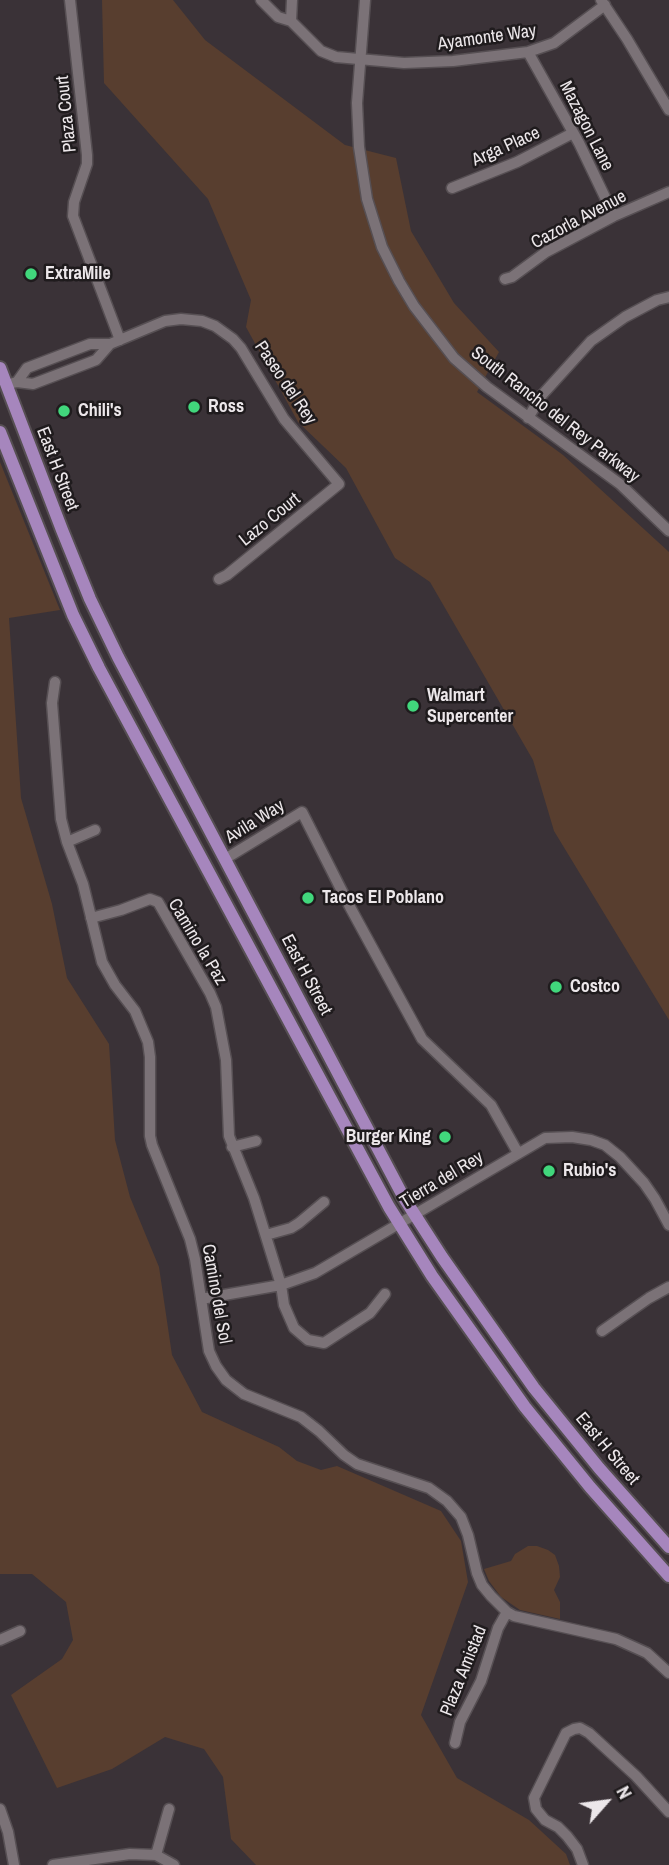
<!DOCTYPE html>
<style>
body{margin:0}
#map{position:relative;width:669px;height:1865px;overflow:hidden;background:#3a3237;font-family:"Archivo Narrow",sans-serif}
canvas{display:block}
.north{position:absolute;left:571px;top:1767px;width:70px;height:70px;-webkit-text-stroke:5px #1f1b1d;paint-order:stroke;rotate:62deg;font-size:19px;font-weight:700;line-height:28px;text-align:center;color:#ece7ea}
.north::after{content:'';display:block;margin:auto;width:24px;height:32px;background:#ece7ea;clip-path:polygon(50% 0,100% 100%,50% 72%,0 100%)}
</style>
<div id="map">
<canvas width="669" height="1865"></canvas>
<div class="north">N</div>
</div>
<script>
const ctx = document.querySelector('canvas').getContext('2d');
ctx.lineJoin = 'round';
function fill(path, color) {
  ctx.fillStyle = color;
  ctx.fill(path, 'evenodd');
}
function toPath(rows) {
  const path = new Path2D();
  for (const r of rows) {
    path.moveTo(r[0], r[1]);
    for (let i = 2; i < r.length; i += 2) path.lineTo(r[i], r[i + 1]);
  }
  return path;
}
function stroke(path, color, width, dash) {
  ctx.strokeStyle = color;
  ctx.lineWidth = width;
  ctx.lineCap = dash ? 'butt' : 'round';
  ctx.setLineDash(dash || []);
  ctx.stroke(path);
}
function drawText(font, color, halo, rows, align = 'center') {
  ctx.font = font + ' "Archivo Narrow",sans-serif';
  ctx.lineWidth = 5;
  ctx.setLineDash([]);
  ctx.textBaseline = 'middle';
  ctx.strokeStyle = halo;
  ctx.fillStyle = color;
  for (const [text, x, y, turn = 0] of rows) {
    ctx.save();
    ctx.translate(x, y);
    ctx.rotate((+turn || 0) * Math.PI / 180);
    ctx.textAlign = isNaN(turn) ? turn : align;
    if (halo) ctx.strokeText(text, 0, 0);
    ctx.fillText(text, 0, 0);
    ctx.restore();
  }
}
fill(toPath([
 [102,0,173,0,205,40,345,145,396,158,411,231,454,303,499,352,477,392,563,455,669,552,669,1020,554,831,533,760,430,582,395,558,346,468,298,422,246,327,251,300,208,199,104,83],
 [0,462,60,610,9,618,21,798,52,904,67,978,109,1044,115,1140,130,1197,159,1267,172,1355,202,1412,279,1447,297,1461,321,1470,337,1466,441,1511,461,1541,468,1582,421,1715,457,1778,529,1820,566,1854,570,1865,256,1865,231,1839,223,1777,204,1749,165,1737,112,1769,57,1788,11,1695,62,1659,73,1640,66,1602,32,1574,0,1574],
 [528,1546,537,1546,548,1550,555,1555,559,1566,560,1577,554,1590,560,1602,560,1619,520,1610,501,1597,489,1581,484,1569,511,1561,515,1554]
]), '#583e2f');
const minor = toPath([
 [70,0,87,155,87,164,74,202,73,216,120,340],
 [261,0,278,17,291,21,292,0],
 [365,0,357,103,359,147,367,199,382,247,399,281,414,306,454,358,487,387,620,484,669,531],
 [601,0,627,39,669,110],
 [291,21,321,51,336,57,404,63,453,61,528,52,554,43,605,5],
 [528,52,579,143,614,216],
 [452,188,517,162,573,133],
 [505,279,512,277,546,252,614,216,669,192],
 [17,382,27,368,90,344,110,344,165,321,181,319,202,321,215,326,233,339,241,348,284,419,339,484,227,575,219,579],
 [13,383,17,382,33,384,96,360,110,344],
 [528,418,542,395,591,341,625,317,657,300,669,297],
 [55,682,52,703,61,819,67,842,83,884,102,962,115,985,135,1011,148,1042,150,1057,150,1136,152,1145,190,1239,195,1259,209,1351,216,1366,226,1380,244,1394,301,1417,319,1431,344,1455,357,1464,429,1488,447,1501,461,1517,468,1535,477,1573,482,1585,491,1596,507,1612,514,1616,616,1639,647,1653,669,1673],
 [67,842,95,830],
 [225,859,302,812,350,907,422,1039,491,1105,518,1153],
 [91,918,121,910,150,899,158,902,210,993,216,1007,226,1060,229,1136,254,1198,281,1285,284,1305,294,1328,308,1340,324,1343,370,1313,385,1294],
 [232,1147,256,1141],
 [266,1235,291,1228,299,1223,324,1202],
 [201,1299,281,1285,315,1273,545,1138,572,1137,591,1140,605,1145,620,1157,644,1183,655,1199,669,1225],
 [602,1331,649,1298,669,1287],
 [0,1640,20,1631],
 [455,1743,460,1722,481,1681,498,1628,507,1612],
 [0,1809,8,1832,14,1865],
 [156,1855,169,1809],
 [53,1865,130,1854,156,1855,174,1865],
 [583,1865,577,1849,567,1836,558,1827,545,1820,536,1809,534,1798,566,1733,574,1729,580,1728,589,1733,636,1776,669,1812]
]);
const major = toPath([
 [0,368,62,530,90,599,118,657,404,1198,442,1257,534,1388,599,1468,669,1547],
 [0,432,73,615,99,668,389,1207,432,1276,525,1407,590,1487,669,1576]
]);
stroke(minor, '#564f53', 13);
stroke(major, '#564f53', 16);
stroke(minor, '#7b7277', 10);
stroke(major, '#a686bd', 12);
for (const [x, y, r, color] of [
 [31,274,7,"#41d77c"],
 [194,407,7,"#41d77c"],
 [64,411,7,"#41d77c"],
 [413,706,7,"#41d77c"],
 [308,898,7,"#41d77c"],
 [556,987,7,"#41d77c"],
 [445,1137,7,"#41d77c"],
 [549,1171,7,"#41d77c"]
]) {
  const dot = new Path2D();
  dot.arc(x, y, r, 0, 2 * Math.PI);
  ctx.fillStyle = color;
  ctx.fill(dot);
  stroke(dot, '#1f1b1d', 2.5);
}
drawText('18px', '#ece7ea', '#1f1b1d', [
 ["Ayamonte Way",487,38,-8],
 ["Plaza Court",67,114,-96],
 ["Mazagon Lane",586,126,63],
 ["Arga Place",506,147,-24],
 ["Cazorla Avenue",579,220,-28],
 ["Paseo del Rey",285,383,56],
 ["South Rancho del Rey Parkway",555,415,38],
 ["East H Street",57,469,69],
 ["Lazo Court",270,520,-39],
 ["Avila Way",255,822,-32],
 ["Camino la Paz",197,942,59],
 ["East H Street",306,975,62],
 ["Tierra del Rey",442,1180,-31],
 ["Camino del Sol",216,1294,80],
 ["East H Street",607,1449,50],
 ["Plaza Amistad",464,1671,-68]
]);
drawText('bold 18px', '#ece7ea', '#1f1b1d', [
 ["ExtraMile",45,274],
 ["Ross",208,407],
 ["Chili's",78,411],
 ["Walmart",427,696],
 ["Supercenter",427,717],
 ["Tacos El Poblano",322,898],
 ["Costco",570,987],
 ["Burger King",431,1137,"right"],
 ["Rubio's",563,1171]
], 'left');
</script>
